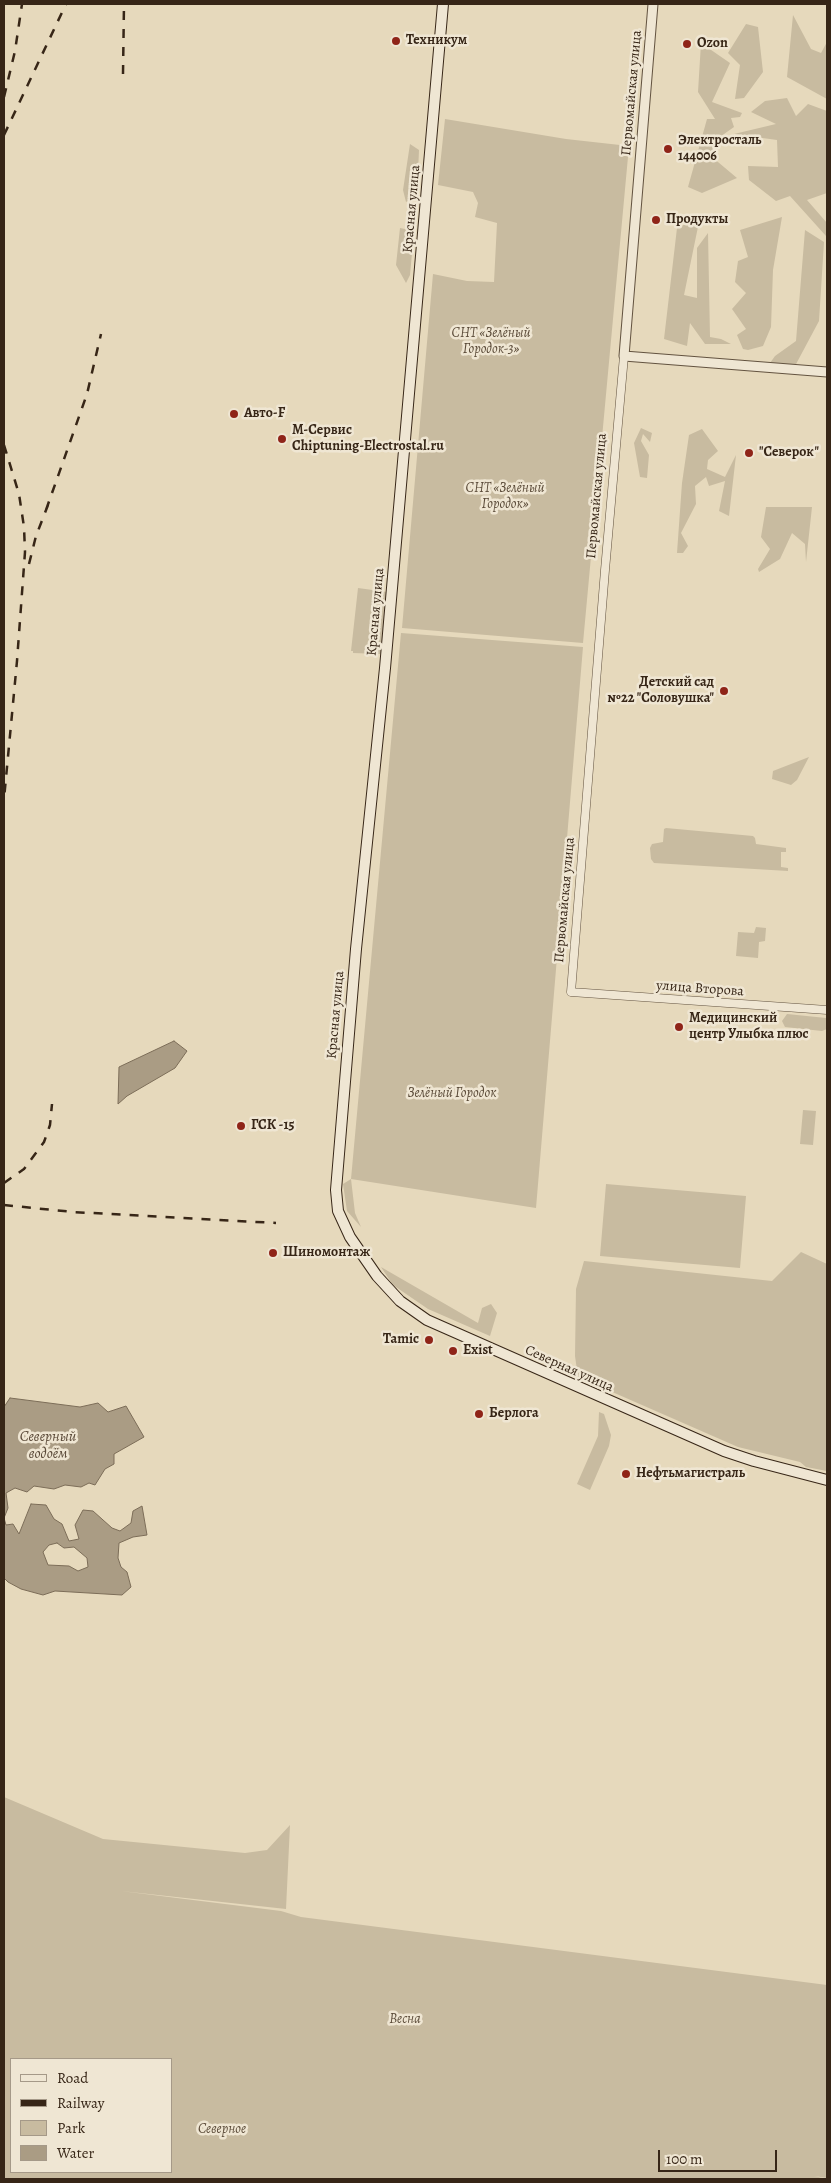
<!DOCTYPE html>
<meta charset="utf-8">
<style>
body{margin:0}
#map{position:relative;width:831px;height:2183px;overflow:hidden;background:#e6d9bc;font-family:Alegreya,serif}
canvas{display:block}
.frame{position:absolute;inset:0;border:5px solid #372617;pointer-events:none}
.legend{position:absolute;left:10px;top:2058px;width:162px;height:115px;box-sizing:border-box;background:#efe6d3;border:1px solid #a59988;margin:0;padding:6px 9px;list-style:none;font-size:15px;color:#372617}
.legend li{display:flex;align-items:center;gap:10px;height:25px}
.legend b{width:25px;border:1px solid #a59988}
.scale{position:absolute;left:658px;top:2150px;width:119px;height:22px;box-sizing:border-box;border:2px solid #372617;border-top:0;padding-left:6px;font-size:15px;line-height:18px;white-space:nowrap;color:#372617;-webkit-text-stroke:4px #efe6d3;paint-order:stroke}
</style>
<div id="map">
<canvas width="831" height="2183"></canvas>
<div class="frame"></div>
<ul class="legend">
<li><b style="height:6px;background:#efe6d3"></b>Road</li>
<li><b style="height:6px;background:#372617"></b>Railway</li>
<li><b style="height:14px;background:#c8bba0"></b>Park</li>
<li><b style="height:14px;background:#aa9c84"></b>Water</li>
</ul>
<div class="scale">100 m</div>
</div>
<script>
const ctx = document.querySelector('canvas').getContext('2d');
ctx.lineJoin = 'round';
function fill(path, color) {
  ctx.fillStyle = color;
  ctx.fill(path, 'evenodd');
}
function toPath(rows) {
  const path = new Path2D();
  for (const r of rows) {
    path.moveTo(r[0], r[1]);
    for (let i = 2; i < r.length; i += 2) path.lineTo(r[i], r[i + 1]);
  }
  return path;
}
function stroke(path, color, width, dash) {
  ctx.strokeStyle = color;
  ctx.lineWidth = width;
  ctx.lineCap = dash ? 'butt' : 'round';
  ctx.setLineDash(dash || []);
  ctx.stroke(path);
}
function drawText(font, color, halo, rows, align = 'center') {
  ctx.font = font + ' Alegreya,serif';
  ctx.lineWidth = 5;
  ctx.setLineDash([]);
  ctx.textBaseline = 'middle';
  ctx.strokeStyle = halo;
  ctx.fillStyle = color;
  for (const [text, x, y, turn = 0] of rows) {
    ctx.save();
    ctx.translate(x, y);
    ctx.rotate((+turn || 0) * Math.PI / 180);
    ctx.textAlign = isNaN(turn) ? turn : align;
    if (halo) ctx.strokeText(text, 0, 0);
    ctx.fillText(text, 0, 0);
    ctx.restore();
  }
}
fill(toPath([
 [793,15,811,49,821,53,827,42,827,99,787,77],
 [746,24,758,27,763,72,744,98,735,99,740,65,728,53],
 [701,43,730,63,712,102,742,113,740,117,731,118,734,127,714,141,712,157,737,178,702,193,688,187,707,119,715,119,698,92],
 [787,98,796,116,808,104,827,111,827,193,807,200,827,223,826,236,790,196,776,201,749,180,748,166,778,167,777,140,734,134,776,124,751,112,765,101],
 [445,119,566,139,629,146,583,643,402,628,433,274,467,281,494,282,497,223,475,217,478,203,473,192,438,185],
 [410,144,419,150,417,195,406,202,403,190],
 [700,217,684,295,697,298,697,248,708,233,710,337,721,339,731,344,705,344,690,323,687,346,664,339,677,228],
 [782,217,773,270,771,327,763,346,748,350,743,349,737,335,746,329,732,309,746,293,735,282,738,261,748,257,740,230],
 [400,228,414,231,410,275,406,283,396,265],
 [805,230,824,242,819,321,795,366,770,363,775,356,796,341],
 [641,428,652,433,650,442,643,434,641,441,649,455,647,478,640,477,634,443],
 [702,429,718,451,708,460,707,469,725,477,736,455,729,516,719,511,725,481,709,486,706,477,695,486,696,504,681,533,688,546,683,553,677,553,682,483,689,435],
 [766,507,812,507,806,562,805,544,792,533,780,559,759,572,758,569,770,549,761,537],
 [358,588,387,592,382,651,380,654,353,653,353,651,351,651],
 [401,633,583,647,536,1208,351,1179,355,1213,361,1227,347,1211,343,1184,351,1179],
 [809,757,797,780,791,785,772,779,773,771],
 [666,828,753,836,755,838,756,844,786,848,786,852,781,852,781,867,788,868,788,871,654,863,651,859,650,848,652,844,663,842,664,829],
 [756,927,766,928,765,941,759,942,758,958,736,956,738,932,754,933],
 [787,1014,826,1018,827,1029,822,1031,785,1027,782,1021],
 [803,1110,816,1111,813,1145,800,1144],
 [606,1184,746,1196,740,1268,600,1256],
 [801,1252,827,1264,827,1471,806,1467,800,1462,738,1447,578,1377,575,1356,576,1289,584,1261,772,1281],
 [381,1267,478,1323,482,1308,491,1304,497,1313,490,1336,428,1309,393,1285],
 [599,1412,604,1414,611,1435,609,1446,590,1490,577,1484,598,1436],
 [4,1797,103,1839,245,1853,267,1850,290,1825,286,1909,121,1891,281,1911,301,1917,827,1985,827,2178,814,2176,827,2179,4,2179],
 [11,2059,171,2059,171,2172,11,2172]
]), '#c8bba0');
const water = toPath([
 [174,1041,187,1051,175,1068,127,1096,118,1104,119,1067,174,1041],
 [10,1398,80,1407,98,1403,108,1412,126,1406,144,1437,114,1454,114,1464,105,1469,95,1485,89,1483,81,1487,65,1485,54,1489,34,1486,27,1492,15,1488,6,1493,8,1508,4,1518,4,1407,10,1398],
 [31,1504,46,1505,54,1519,62,1524,69,1541,79,1539,75,1525,83,1510,93,1511,112,1528,120,1531,131,1523,133,1511,142,1506,147,1535,133,1537,119,1543,118,1558,121,1567,127,1572,131,1587,122,1595,55,1591,43,1595,21,1589,8,1582,4,1578,4,1518,6,1525,13,1524,19,1534,31,1504],
 [57,1543,64,1548,74,1547,87,1558,88,1567,78,1571,69,1566,48,1565,43,1552,49,1545,57,1543]
]);
fill(water, '#aa9c84');
stroke(water, '#7c6d58', 1);
const minor = toPath([
 [624,356,605,570,571,992,827,1010]
]);
const tertiary = toPath([
 [653,4,624,356,827,372]
]);
const secondary = toPath([
 [443,4,385,668,356,949,336,1190,338,1211,350,1237,377,1276,400,1301,427,1320,724,1451,754,1461,827,1480]
]);
stroke(minor, '#635340', 9);
stroke(tertiary, '#635340', 11);
stroke(secondary, '#372617', 12);
stroke(minor, '#efe6d3', 8);
stroke(tertiary, '#efe6d3', 9);
stroke(secondary, '#efe6d3', 10);
stroke(toPath([
 [123,74,124,4],
 [4,97,15,51,22,4],
 [4,135,66,4],
 [4,445,19,494,24,527,25,552,17,661,4,799],
 [46,510,87,394,101,334],
 [29,564,36,536,48,505],
 [4,1183,24,1169,44,1142,50,1125,52,1104],
 [4,1205,73,1212,276,1223]
]), '#372617', 2.5, [9, 9]);
for (const [x, y, r, color] of [
 [396,41,5,"#8f2418"],
 [687,44,5,"#8f2418"],
 [668,149,5,"#8f2418"],
 [656,220,5,"#8f2418"],
 [234,414,5,"#8f2418"],
 [282,439,5,"#8f2418"],
 [749,453,5,"#8f2418"],
 [724,691,5,"#8f2418"],
 [679,1027,5,"#8f2418"],
 [241,1126,5,"#8f2418"],
 [273,1253,5,"#8f2418"],
 [429,1340,5,"#8f2418"],
 [453,1351,5,"#8f2418"],
 [479,1414,5,"#8f2418"],
 [626,1474,5,"#8f2418"]
]) {
  const dot = new Path2D();
  dot.arc(x, y, r, 0, 2 * Math.PI);
  ctx.fillStyle = color;
  ctx.fill(dot);
  stroke(dot, '#efe6d3', 2);
}
drawText('bold 14px', '#372617', '#efe6d3', [
 ["Техникум",406,41],
 ["Ozon",697,44],
 ["Электросталь",678,141],
 ["144006",678,157],
 ["Продукты",666,220],
 ["Авто-F",244,414],
 ["M-Сервис",292,431],
 ["Chiptuning-Electrostal.ru",292,447],
 ["\"Северок\"",759,453],
 ["Детский сад",714,683,"right"],
 ["№22 \"Соловушка\"",714,699,"right"],
 ["Медицинский",689,1019],
 ["центр Улыбка плюс",689,1035],
 ["ГСК -15",251,1126],
 ["Шиномонтаж",283,1253],
 ["Tamic",419,1340,"right"],
 ["Exist",463,1351],
 ["Берлога",489,1414],
 ["Нефтьмагистраль",636,1474]
], 'left');
drawText('14px', '#372617', '#efe6d3', [
 ["Первомайская улица",632,93,-85],
 ["Красная улица",412,209,-85],
 ["Первомайская улица",597,496,-85],
 ["Красная улица",376,612,-85],
 ["Первомайская улица",565,900,-85],
 ["улица Второва",700,989,4],
 ["Красная улица",336,1015,-85],
 ["Северная улица",569,1369,24]
]);
drawText('italic 14px', '#5b4b39', '#efe6d3', [
 ["СНТ «Зелёный",491,334],
 ["Городок-3»",491,350],
 ["СНТ «Зелёный",505,489],
 ["Городок»",505,505],
 ["Зелёный Городок",452,1094],
 ["Весна",405,2020],
 ["Северное",222,2130]
]);
drawText('italic 15px', '#5a4938', '#efe6d3', [
 ["Северный",48,1437],
 ["водоём",48,1454]
]);
</script>
